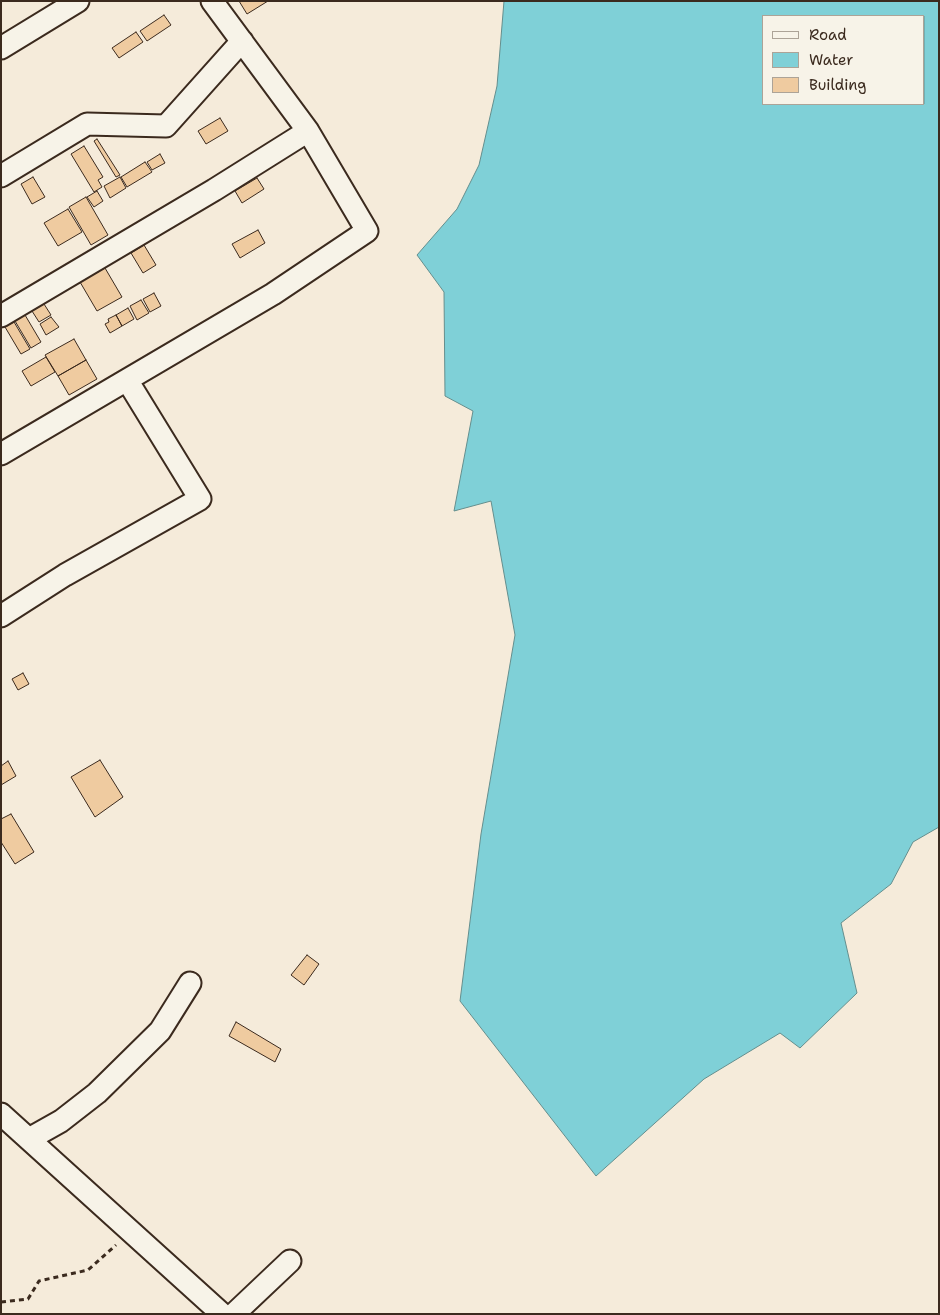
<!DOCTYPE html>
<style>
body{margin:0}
#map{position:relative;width:940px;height:1315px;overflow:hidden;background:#f5ebda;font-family:"Shantell Sans",sans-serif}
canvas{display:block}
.frame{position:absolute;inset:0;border:2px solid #3b2a1e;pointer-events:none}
.legend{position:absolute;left:762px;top:15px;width:162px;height:90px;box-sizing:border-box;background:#f7f3e8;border:1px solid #aca397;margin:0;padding:6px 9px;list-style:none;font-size:15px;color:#3b2a1e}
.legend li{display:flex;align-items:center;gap:10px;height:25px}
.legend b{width:25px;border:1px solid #aca397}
</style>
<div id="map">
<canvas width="940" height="1315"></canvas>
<div class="frame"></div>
<ul class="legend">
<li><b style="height:6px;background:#f7f3e8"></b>Road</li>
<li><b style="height:14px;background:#7fd0d7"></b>Water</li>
<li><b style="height:14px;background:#efcba0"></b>Building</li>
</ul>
</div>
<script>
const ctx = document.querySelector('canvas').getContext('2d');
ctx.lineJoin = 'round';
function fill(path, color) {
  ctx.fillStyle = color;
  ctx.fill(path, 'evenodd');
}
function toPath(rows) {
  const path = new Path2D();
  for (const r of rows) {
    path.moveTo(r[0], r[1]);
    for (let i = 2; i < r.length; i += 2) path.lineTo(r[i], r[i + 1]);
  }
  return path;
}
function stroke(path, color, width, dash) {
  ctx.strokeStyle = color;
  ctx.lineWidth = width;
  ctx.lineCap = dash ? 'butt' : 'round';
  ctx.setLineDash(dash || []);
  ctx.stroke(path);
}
const water = toPath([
 [504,1,939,1,939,827,913,842,891,884,841,923,857,993,800,1048,780,1033,704,1079,596,1176,460,1001,481,834,515,635,491,501,454,511,473,411,445,396,444,292,417,255,457,209,479,165,497,86,504,1],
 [764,16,924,16,924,104,764,104,764,16]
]);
fill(water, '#7fd0d7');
stroke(water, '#648e8d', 1);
const building = toPath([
 [239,1,268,1,247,14,239,1],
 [164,15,171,25,147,41,140,31,164,15],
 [136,32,143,42,119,58,112,48,136,32],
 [220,118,228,131,206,144,198,131,220,118],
 [97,139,120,175,116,177,94,141,97,139],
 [84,146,103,177,98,180,102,187,94,192,71,154,84,146],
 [160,154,165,163,152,170,147,162,160,154],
 [145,162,152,172,127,187,121,177,145,162],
 [33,177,45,197,32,204,21,184,33,177],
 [120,177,126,188,110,198,104,186,120,177],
 [257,178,264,189,242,203,235,191,257,178],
 [97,191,103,201,94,207,87,197,97,191],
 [86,197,108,235,91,245,69,207,86,197],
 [68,209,82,232,58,246,44,223,68,209],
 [258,230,265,243,240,258,232,244,258,230],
 [144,245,156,265,143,273,131,253,144,245],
 [105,268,122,297,97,311,80,282,105,268],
 [154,293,161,306,150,312,143,299,154,293],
 [141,300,149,313,137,320,130,306,141,300],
 [44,304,51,315,39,322,32,311,44,304],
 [128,308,134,319,122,326,116,315,128,308],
 [25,315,41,342,31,348,15,321,25,315],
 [116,315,122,326,110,333,105,324,109,322,108,319,116,315],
 [51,317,59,327,46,335,40,324,51,317],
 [14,322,30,349,21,354,5,327,14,322],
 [74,339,86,360,58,376,45,355,74,339],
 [46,357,55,372,31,386,22,371,46,357],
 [86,360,97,379,69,395,58,376,86,360],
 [23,673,29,684,18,690,12,679,23,673],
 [100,760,123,797,95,817,71,777,100,760],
 [8,761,16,776,1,785,1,766,8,761],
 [11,814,34,852,15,864,1,842,1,819,11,814],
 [307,955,319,964,304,985,291,975,307,955],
 [236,1022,281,1049,275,1062,229,1036,236,1022]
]);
fill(building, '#efcba0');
stroke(building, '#3b2a1e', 1);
const minor = toPath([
 [1,48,78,1],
 [1,176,87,124,166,126,242,41],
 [1,316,214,190,308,131],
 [1,454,273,294,367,231,308,131,212,1],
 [1,616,65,575,200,499,127,380],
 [1,1114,222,1314],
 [29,1139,61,1121,97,1093,160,1031,190,983],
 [234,1314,290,1261]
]);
stroke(minor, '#3b2a1e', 25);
stroke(toPath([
 [1,1302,28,1299,39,1281,88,1270,116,1245]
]), '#3b2a1e', 3, [5, 4]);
stroke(minor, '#f7f3e8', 21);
</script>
